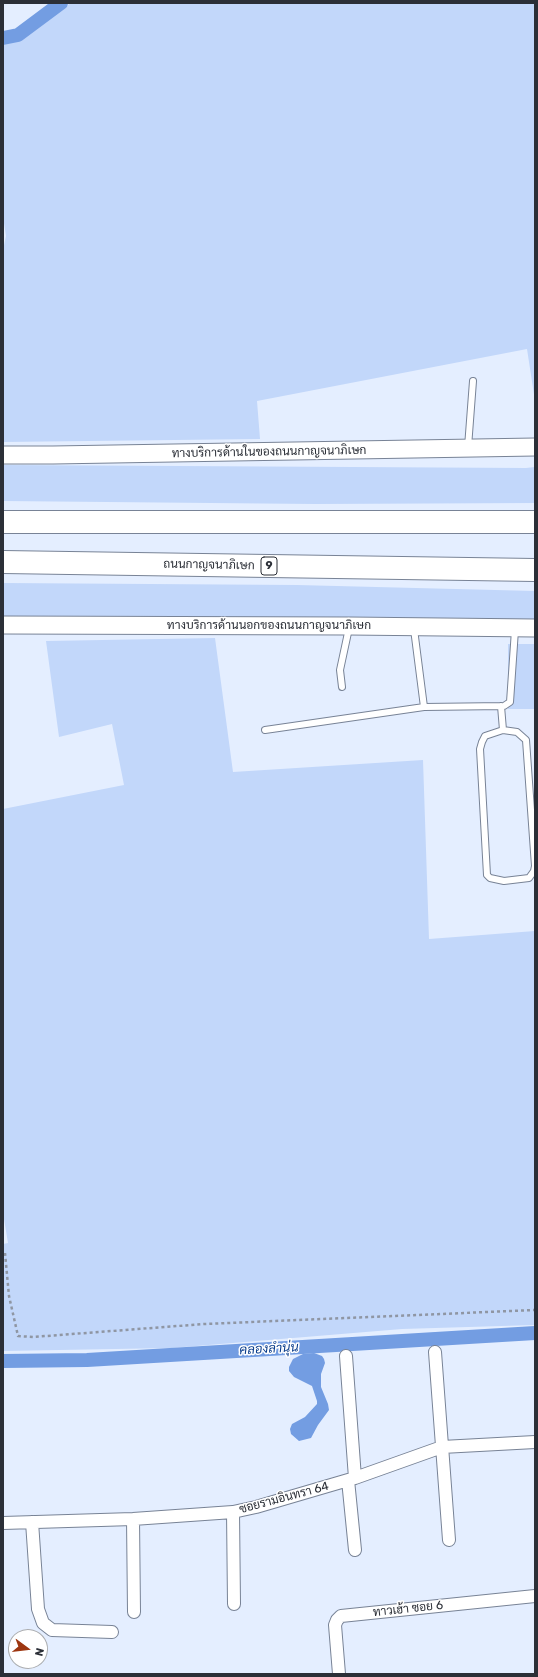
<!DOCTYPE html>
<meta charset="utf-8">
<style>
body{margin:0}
#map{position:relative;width:538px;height:1677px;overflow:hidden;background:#e4eeff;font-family:Rubik,sans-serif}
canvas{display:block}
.frame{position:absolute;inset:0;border:4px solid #2b2f37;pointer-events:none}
.north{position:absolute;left:8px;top:1629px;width:40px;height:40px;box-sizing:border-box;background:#fff;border:1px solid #aaacaf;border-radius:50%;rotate:105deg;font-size:11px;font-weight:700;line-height:16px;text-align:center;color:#2b2f37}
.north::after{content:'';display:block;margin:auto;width:14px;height:18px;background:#9d3610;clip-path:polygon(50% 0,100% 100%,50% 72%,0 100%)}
</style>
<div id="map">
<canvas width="538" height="1677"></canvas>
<div class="frame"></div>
<div class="north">N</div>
</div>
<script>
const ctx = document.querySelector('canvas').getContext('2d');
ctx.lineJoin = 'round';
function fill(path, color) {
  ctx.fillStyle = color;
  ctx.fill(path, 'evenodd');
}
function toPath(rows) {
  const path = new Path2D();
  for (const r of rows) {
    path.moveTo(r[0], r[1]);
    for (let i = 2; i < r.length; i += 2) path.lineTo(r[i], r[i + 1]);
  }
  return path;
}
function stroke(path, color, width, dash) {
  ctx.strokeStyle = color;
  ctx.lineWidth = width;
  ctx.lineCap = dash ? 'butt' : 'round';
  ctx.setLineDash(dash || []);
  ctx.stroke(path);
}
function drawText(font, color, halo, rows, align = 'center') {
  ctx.font = font + ' Rubik,Sarabun,sans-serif';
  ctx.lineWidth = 3;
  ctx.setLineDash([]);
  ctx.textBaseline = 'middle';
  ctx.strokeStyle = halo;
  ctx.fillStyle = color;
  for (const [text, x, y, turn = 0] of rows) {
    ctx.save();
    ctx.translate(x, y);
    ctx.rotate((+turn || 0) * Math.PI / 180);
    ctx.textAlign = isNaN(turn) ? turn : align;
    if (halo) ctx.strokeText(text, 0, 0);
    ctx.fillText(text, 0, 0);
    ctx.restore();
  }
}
fill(toPath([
 [71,3,535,3,535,401,527,349,257,401,260,439,3,442,3,250,6,236,3,217,3,45],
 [3,465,526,468,535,467,535,503,315,504,3,501],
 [3,583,297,585,535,591,535,624,3,618],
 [215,638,233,772,423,760,429,939,535,931,535,1325,402,1329,172,1348,3,1351,3,1244,8,1243,3,1213,3,809,124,785,112,724,59,737,46,641],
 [508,644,535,644,535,709,508,709]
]), '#c2d7fa');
fill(toPath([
 [314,1353,322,1356,324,1359,325,1363,321,1374,321,1387,328,1404,329,1410,318,1425,311,1438,299,1441,291,1434,290,1429,292,1424,305,1417,317,1404,317,1401,312,1386,294,1377,289,1371,289,1367,293,1359,303,1354]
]), '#739de2');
stroke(toPath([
 [3,38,18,35,61,3],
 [3,1361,87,1360,535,1333]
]), '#739de2', 14);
const lane = toPath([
 [468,447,473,381],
 [414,629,424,707,504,706,510,702,515,630],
 [342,687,340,670,349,628],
 [501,706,503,730],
 [265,730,424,707],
 [503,730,517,732,526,740,535,866,534,871,529,878,504,881,490,878,487,875,480,749,482,742,485,736,503,730]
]);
const street = toPath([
 [435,1352,449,1540],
 [346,1356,355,1478],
 [348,1480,355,1550],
 [233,1512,234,1604],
 [133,1519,134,1612],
 [32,1522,38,1609,43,1623,52,1630,112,1632],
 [3,1523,133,1519,233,1512,256,1507,355,1478,442,1447,535,1442],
 [339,1674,335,1625,337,1620,341,1616,535,1596]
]);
const secondary = toPath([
 [3,455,53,455,535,447],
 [3,625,349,626,535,628]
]);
const highway = toPath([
 [3,522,535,522],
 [3,562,535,570]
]);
stroke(lane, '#788396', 8);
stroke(street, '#788396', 14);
stroke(secondary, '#788396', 19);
stroke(highway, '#788396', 24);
stroke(toPath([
 [5,1253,9,1296,18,1336,33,1337,204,1324,535,1310]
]), '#8f96a3', 2.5, [3, 3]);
stroke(lane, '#fff', 6);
stroke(street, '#fff', 12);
stroke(secondary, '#fff', 17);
stroke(highway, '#fff', 22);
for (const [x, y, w] of [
 [269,566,16]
]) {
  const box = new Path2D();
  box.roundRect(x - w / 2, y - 9, w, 18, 3);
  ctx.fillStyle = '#fff';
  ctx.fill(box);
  stroke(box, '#2b2f37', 1);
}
drawText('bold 11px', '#2b2f37', null, [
 ["9",269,566]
]);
drawText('12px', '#2b2f37', '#fff', [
 ["ทางบริการด้านในของถนนกาญจนาภิเษก",269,452,-1],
 ["ถนนกาญจนาภิเษก",209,565,1],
 ["ทางบริการด้านนอกของถนนกาญจนาภิเษก",269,626],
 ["ซอยรามอินทรา 64",284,1498,-15],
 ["ทาวเฮ้า ซอย 6",408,1609,-6]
]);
drawText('italic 13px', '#093c8b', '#fff', [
 ["คลองลำนุ่น",269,1349,-3]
]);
</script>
